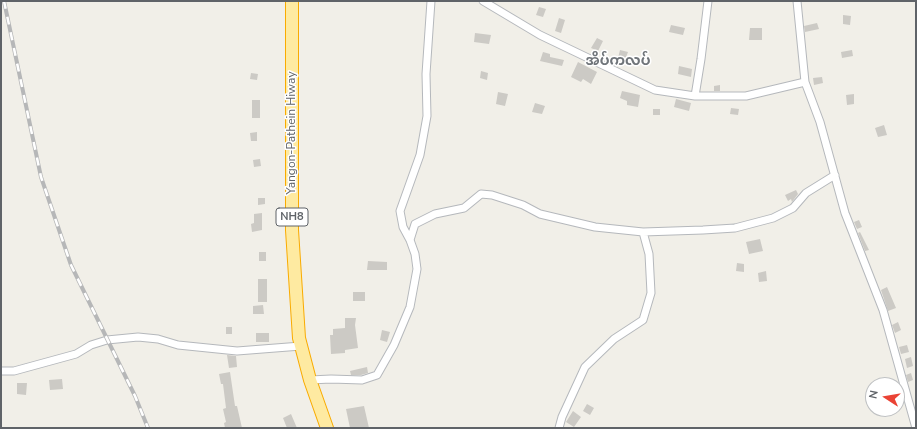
<!DOCTYPE html>
<meta charset="utf-8">
<style>
body{margin:0}
#map{position:relative;width:917px;height:429px;overflow:hidden;background:#f1efe8;font-family:"Nunito Sans",sans-serif}
canvas{display:block}
.frame{position:absolute;inset:0;border:2px solid #5f6368;pointer-events:none}
.north{position:absolute;left:865px;top:377px;width:40px;height:40px;box-sizing:border-box;background:#fff;border:1px solid #bfc1c3;border-radius:50%;rotate:282deg;font-size:11px;font-weight:700;line-height:16px;text-align:center;color:#5f6368}
.north::after{content:'';display:block;margin:auto;width:14px;height:18px;background:#ea4335;clip-path:polygon(50% 0,100% 100%,50% 72%,0 100%)}
</style>
<div id="map">
<canvas width="917" height="429"></canvas>
<div class="frame"></div>
<div class="north">N</div>
</div>
<script>
const ctx = document.querySelector('canvas').getContext('2d');
ctx.lineJoin = 'round';
function fill(path, color) {
  ctx.fillStyle = color;
  ctx.fill(path, 'evenodd');
}
function toPath(rows) {
  const path = new Path2D();
  for (const r of rows) {
    path.moveTo(r[0], r[1]);
    for (let i = 2; i < r.length; i += 2) path.lineTo(r[i], r[i + 1]);
  }
  return path;
}
function stroke(path, color, width, dash) {
  ctx.strokeStyle = color;
  ctx.lineWidth = width;
  ctx.lineCap = dash ? 'butt' : 'round';
  ctx.setLineDash(dash || []);
  ctx.stroke(path);
}
function drawText(font, color, halo, rows, align = 'center') {
  ctx.font = font + ' "Nunito Sans","Noto Sans Myanmar",sans-serif';
  ctx.lineWidth = 3;
  ctx.setLineDash([]);
  ctx.textBaseline = 'middle';
  ctx.strokeStyle = halo;
  ctx.fillStyle = color;
  for (const [text, x, y, turn = 0] of rows) {
    ctx.save();
    ctx.translate(x, y);
    ctx.rotate((+turn || 0) * Math.PI / 180);
    ctx.textAlign = isNaN(turn) ? turn : align;
    if (halo) ctx.strokeText(text, 0, 0);
    ctx.fillText(text, 0, 0);
    ctx.restore();
  }
}
fill(toPath([
 [539,7,546,9,543,17,536,15],
 [843,15,851,16,850,25,843,24],
 [559,18,565,20,561,33,555,31],
 [817,23,819,29,805,32,804,26],
 [671,25,685,28,683,35,669,32],
 [750,28,762,28,762,40,749,40],
 [475,33,491,35,489,44,474,42],
 [597,38,603,41,598,51,591,48],
 [620,50,628,52,625,60,618,58],
 [852,50,853,56,842,58,841,52],
 [543,52,550,54,550,57,564,60,562,66,540,61],
 [578,62,597,72,591,84,583,79,581,82,571,77],
 [679,66,692,69,691,77,678,74],
 [481,71,488,73,487,80,480,78],
 [251,73,258,74,257,80,250,79],
 [822,77,823,83,814,85,813,78],
 [720,85,720,91,714,91,714,86],
 [622,91,640,95,638,107,627,105,627,101,620,98],
 [498,92,508,94,505,106,496,104],
 [854,94,854,104,847,105,846,95],
 [676,99,691,103,689,111,674,107],
 [252,100,260,100,260,118,252,118],
 [535,103,545,106,542,114,532,112],
 [731,108,739,109,738,115,730,114],
 [653,109,660,109,660,115,653,115],
 [884,125,887,135,878,137,875,128],
 [257,132,257,141,251,141,250,133],
 [260,159,261,166,254,167,253,160],
 [796,190,798,194,792,202,791,199,788,201,785,195],
 [258,198,265,198,265,204,258,205],
 [262,213,262,230,252,232,251,224,254,223,254,214],
 [859,220,862,227,857,229,854,222],
 [860,232,869,250,865,251,858,233],
 [760,239,763,251,749,254,746,242],
 [259,252,266,252,266,261,259,261],
 [368,261,387,262,387,270,367,270],
 [737,263,744,264,744,272,736,271],
 [766,271,767,281,759,282,758,273],
 [258,279,267,279,267,302,258,302],
 [887,287,896,308,888,311,881,290],
 [353,292,365,292,365,301,353,301],
 [263,305,264,314,253,314,253,306],
 [345,318,356,318,355,325,358,348,345,350,345,353,331,354,330,335,333,335,333,329,345,328],
 [898,322,901,330,895,333,892,325],
 [226,327,232,327,232,334,226,334],
 [382,330,390,332,387,342,380,340],
 [256,333,269,333,269,342,256,342],
 [907,345,909,352,901,354,899,347],
 [227,355,236,356,237,367,229,368],
 [911,357,913,366,907,368,905,359],
 [367,367,368,373,361,375,351,375,350,371],
 [230,372,235,406,237,406,242,428,225,428,224,423,226,422,223,409,226,408,223,384,221,384,219,374],
 [911,373,913,380,908,382,906,375],
 [62,379,63,389,50,390,49,380],
 [17,383,27,383,26,395,17,394],
 [587,404,594,408,590,415,583,411],
 [364,406,369,428,350,428,346,409],
 [573,411,581,417,574,427,566,422],
 [291,414,297,428,287,428,283,418]
]), '#cccac5');
const minor = toPath([
 [483,1,540,35,655,90,695,96,746,96,805,82],
 [797,1,805,82,820,122,845,213,883,310,916,428],
 [695,96,701,59,708,1],
 [410,240,403,227,400,211,420,155,427,116,426,74,431,1],
 [1,371,14,371,76,354,91,345,107,340,138,337,158,339,178,345,237,351,301,346],
 [310,380,331,379,362,380,377,375,394,345,410,307,417,269,415,254,410,240,415,224,435,214,464,208,481,194,492,195,523,205,540,214,595,227,643,232,703,230,735,228,773,218,793,208,806,193,835,175],
 [559,428,562,417,585,367,614,339,643,320,651,293,649,254,643,232]
]);
const trunk = toPath([
 [292,1,292,230,299,338,310,380,327,428]
]);
stroke(minor, '#b5b8bc', 9);
stroke(trunk, '#f9ab00', 14);
stroke(minor, '#fff', 7);
stroke(trunk, '#feeaa1', 12);
const rail = toPath([
 [4,1,41,177,71,265,135,396,148,428]
]);
stroke(rail, '#b6b7b8', 4);
stroke(rail, '#fff', 2.5, [8]);
for (const [x, y, w] of [
 [292,217,32]
]) {
  const box = new Path2D();
  box.roundRect(x - w / 2, y - 9, w, 18, 3);
  ctx.fillStyle = '#fff';
  ctx.fill(box);
  stroke(box, '#5f6368', 1);
}
drawText('bold 11px', '#5f6368', null, [
 ["NH8",292,217]
]);
drawText('12px', '#5f6368', '#fff', [
 ["Yangon-Pathein Hiway",292,133,-90]
]);
drawText('bold 14px', '#70757a', '#fff', [
 ["အိပ်ကလပ်",618,62]
]);
</script>
